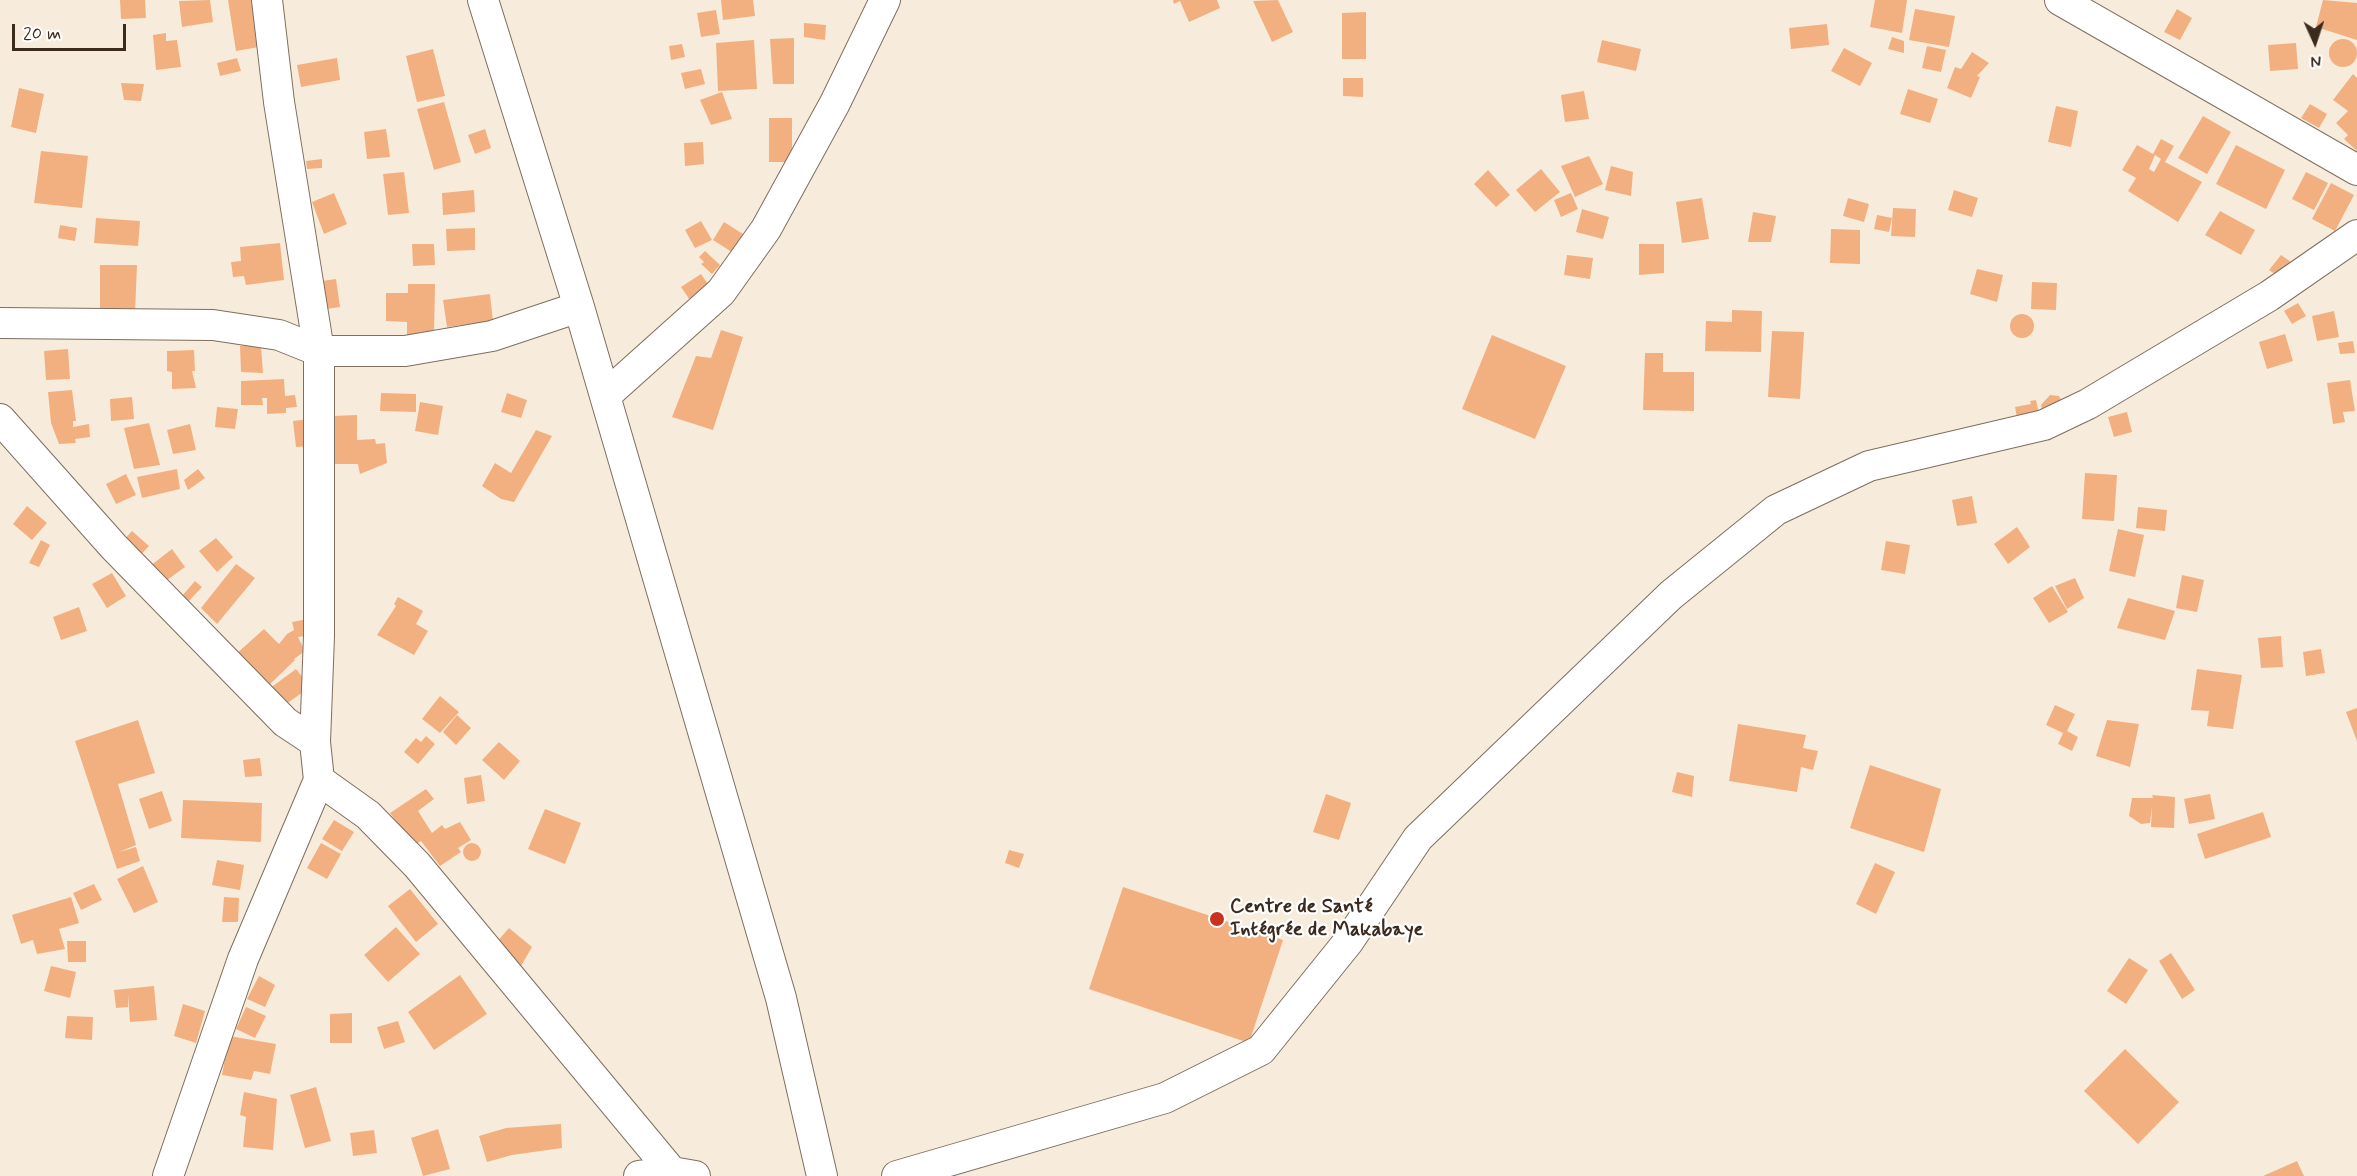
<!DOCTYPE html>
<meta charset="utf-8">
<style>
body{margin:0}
#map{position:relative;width:2357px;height:1176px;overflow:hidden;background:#f7ecdb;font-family:Mynerve,sans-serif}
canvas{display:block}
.north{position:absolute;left:2285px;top:12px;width:60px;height:60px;-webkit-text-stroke:4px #fff;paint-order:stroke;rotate:177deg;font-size:16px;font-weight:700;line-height:24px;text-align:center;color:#3b2a1e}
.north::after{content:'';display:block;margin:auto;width:21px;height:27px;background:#3b2a1e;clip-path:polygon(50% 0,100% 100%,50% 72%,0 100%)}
.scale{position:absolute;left:12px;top:24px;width:114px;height:27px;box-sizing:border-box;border:3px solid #3b2a1e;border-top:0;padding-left:8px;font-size:18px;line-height:21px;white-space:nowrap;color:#3b2a1e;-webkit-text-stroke:4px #fff;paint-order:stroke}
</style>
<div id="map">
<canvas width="2357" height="1176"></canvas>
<div class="north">N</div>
<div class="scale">20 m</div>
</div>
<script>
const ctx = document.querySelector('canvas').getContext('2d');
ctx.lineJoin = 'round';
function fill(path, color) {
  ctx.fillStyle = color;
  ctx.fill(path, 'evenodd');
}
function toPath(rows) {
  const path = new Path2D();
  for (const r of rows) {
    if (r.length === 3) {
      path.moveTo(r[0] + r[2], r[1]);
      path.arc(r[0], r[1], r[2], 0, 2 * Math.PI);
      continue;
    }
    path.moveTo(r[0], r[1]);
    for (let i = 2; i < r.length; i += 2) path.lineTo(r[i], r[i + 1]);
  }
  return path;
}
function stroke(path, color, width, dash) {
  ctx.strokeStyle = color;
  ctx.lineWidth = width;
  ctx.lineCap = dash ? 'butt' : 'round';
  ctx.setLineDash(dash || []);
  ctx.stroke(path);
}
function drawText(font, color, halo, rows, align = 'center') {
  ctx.font = font + ' Mynerve,sans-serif';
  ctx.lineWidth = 4.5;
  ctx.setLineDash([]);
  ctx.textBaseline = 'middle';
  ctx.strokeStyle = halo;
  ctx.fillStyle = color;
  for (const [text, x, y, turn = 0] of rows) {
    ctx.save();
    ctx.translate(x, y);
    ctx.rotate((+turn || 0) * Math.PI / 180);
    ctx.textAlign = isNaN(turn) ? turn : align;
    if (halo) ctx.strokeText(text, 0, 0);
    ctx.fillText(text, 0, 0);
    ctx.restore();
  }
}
fill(toPath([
 [120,0,145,0,146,18,121,19],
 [210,0,213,22,182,27,179,1],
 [228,0,251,0,259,47,236,51],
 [721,0,753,0,755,16,723,20],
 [1173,0,1217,0,1220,8,1189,22,1180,1,1174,4],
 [1278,0,1293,32,1272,42,1253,1],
 [1875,0,1907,0,1902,33,1870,27],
 [2323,0,2357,3,2357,40,2316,27],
 [1915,9,1955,16,1949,47,1909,40],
 [2177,9,2192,18,2180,40,2164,32],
 [716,10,720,34,701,37,697,13],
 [1366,12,1366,59,1342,59,1342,13],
 [804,23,826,25,825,40,804,37],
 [1827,24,1829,45,1791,49,1789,28],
 [166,33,166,41,177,40,181,67,156,70,153,35],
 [1892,37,1904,41,1904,53,1888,49],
 [794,38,794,84,773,84,770,39],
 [2343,53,14],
 [754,40,757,89,718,91,716,43],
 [1602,40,1641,49,1636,71,1597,62],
 [2296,43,2298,69,2270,71,2268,45],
 [682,44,685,57,671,60,669,46],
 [1927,46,1946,50,1941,72,1922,68],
 [1844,48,1872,63,1860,86,1831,71],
 [433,49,445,96,417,102,406,56],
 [1972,52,1989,63,1977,76,1980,77,1971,98,1947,88,1955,67,1961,69],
 [237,58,241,71,220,76,217,63],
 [337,58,340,80,301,87,297,65],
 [701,69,705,84,685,89,681,73],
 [2353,74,2357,78,2357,151,2344,139,2348,135,2336,123,2348,111,2333,100],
 [1343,78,1363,78,1363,97,1343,96],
 [121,83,144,84,141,101,124,100],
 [19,88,44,94,36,133,11,127],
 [1908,89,1938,99,1930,123,1900,114],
 [1584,91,1589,119,1565,122,1561,95],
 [722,92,732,119,711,125,700,100],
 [444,102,461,162,434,170,417,109],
 [2310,104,2327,114,2319,128,2301,118],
 [2056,106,2078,111,2071,147,2048,142],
 [2203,116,2231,132,2207,174,2178,158],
 [769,118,792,118,792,162,769,162],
 [386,129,390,157,367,159,364,132],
 [485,129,491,148,475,154,468,135],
 [2161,139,2174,146,2165,162,2202,182,2178,222,2128,191,2136,178,2122,170,2137,145,2153,154],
 [2155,155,2161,159,2154,172,2149,169],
 [703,142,704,164,685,166,684,143],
 [2236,145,2285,170,2266,209,2216,184],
 [41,151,88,156,82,208,34,203],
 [1589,156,1603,184,1575,197,1561,166],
 [322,159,322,168,307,169,306,161],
 [1611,166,1633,172,1631,196,1605,190],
 [1541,169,1560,192,1535,212,1516,190],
 [1488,170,1510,195,1496,207,1474,184],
 [404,172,409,213,388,215,383,174],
 [2306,172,2328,183,2314,210,2292,199],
 [2331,183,2354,195,2335,231,2312,219],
 [474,190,475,212,443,215,442,193],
 [1954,190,1978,198,1972,217,1948,210],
 [334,193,347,224,324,234,312,202],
 [1571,193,1578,209,1561,217,1554,200],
 [1702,198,1709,239,1682,243,1676,202],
 [1848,198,1869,204,1864,222,1843,216],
 [1893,208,1916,209,1915,237,1891,236],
 [1582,209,1609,217,1603,239,1576,232],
 [2220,211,2255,230,2241,255,2205,235],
 [1753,212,1776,216,1771,242,1748,242],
 [1877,215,1892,218,1889,232,1874,229],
 [96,218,140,221,138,246,94,243],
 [701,221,712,240,695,248,685,230],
 [724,222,746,236,735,254,713,240],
 [60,225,77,228,75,241,58,238],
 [475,228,475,250,447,251,446,229],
 [1831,229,1860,230,1860,264,1830,263],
 [280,243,284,280,246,285,244,276,233,277,231,262,241,261,240,247],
 [412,244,434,244,435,265,413,266],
 [1639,244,1664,244,1664,273,1639,275],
 [705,251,720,265,712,274,701,264,704,262,699,257],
 [1567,255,1593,258,1590,279,1564,275],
 [2281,255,2294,264,2284,280,2269,270],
 [100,265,137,265,135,314,100,313],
 [1977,269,2003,275,1997,302,1970,294],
 [701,274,714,293,694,306,681,287],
 [336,279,340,307,320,310,315,282],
 [2032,282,2057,283,2056,310,2031,309],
 [408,284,435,284,434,335,407,335,407,322,386,321,386,293,408,293],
 [490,294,493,321,447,327,443,300],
 [2298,303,2306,316,2292,324,2284,311],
 [1732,310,1762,311,1761,352,1705,351,1706,321,1732,322],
 [2334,311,2339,337,2317,341,2312,316],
 [2022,326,12],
 [721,330,743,337,713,430,672,417,696,356,711,358],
 [1772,331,1804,332,1800,399,1768,397],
 [2285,334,2293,361,2267,369,2259,342],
 [1492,335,1566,366,1535,439,1462,409],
 [2353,341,2355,353,2340,354,2338,343],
 [240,346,261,346,263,373,241,372],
 [68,349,70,379,46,380,44,351],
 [194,350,195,371,192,371,196,388,172,389,172,372,167,371,167,351],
 [1645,353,1663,353,1663,372,1694,372,1694,411,1643,410],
 [284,379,285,396,295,395,297,407,286,408,286,413,267,414,267,398,262,398,263,405,241,405,241,381],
 [2350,380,2355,411,2343,412,2345,422,2333,424,2327,383],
 [72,390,76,421,73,421,73,427,89,424,90,437,75,439,76,443,59,444,51,423,48,392],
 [381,393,416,394,416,412,380,411],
 [507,393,527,400,521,418,501,412],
 [2050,395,2059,396,2063,403,2043,413,2041,405],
 [132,397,134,419,111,421,110,399],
 [2036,400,2039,413,2017,418,2015,407,2031,404,2030,401],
 [420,402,443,406,438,435,415,431],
 [217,407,238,409,235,429,215,427],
 [2127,412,2132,432,2114,437,2108,417],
 [357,415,357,440,375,439,376,444,385,443,387,463,360,474,358,464,334,464,333,416],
 [310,419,313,446,296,447,293,421],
 [149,423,160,465,134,469,124,428],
 [190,424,196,450,173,454,167,430],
 [536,430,552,436,514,502,501,499,482,486,495,463,511,473],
 [177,469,180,489,142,498,137,477],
 [198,469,205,478,188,490,184,480],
 [2085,473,2117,475,2114,521,2082,519],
 [126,474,136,495,116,504,106,484],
 [1972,496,1977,523,1957,526,1952,500],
 [27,506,47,523,32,540,13,524],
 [2138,507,2167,510,2165,531,2136,528],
 [2017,527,2030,547,2008,564,1994,544],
 [2118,529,2144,535,2135,577,2109,571],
 [132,531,149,546,136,560,119,545],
 [216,538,233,557,217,572,199,551],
 [41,540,50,545,39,567,29,563],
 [1886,541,1910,545,1905,574,1881,570],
 [172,549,185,567,163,583,150,566],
 [236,564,255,578,217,624,201,608],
 [112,573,126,596,107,608,92,584],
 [2182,575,2204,580,2197,612,2176,608],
 [2075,578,2084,598,2067,609,2055,586],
 [195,581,202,587,188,602,182,596],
 [2052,586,2068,612,2049,623,2033,598],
 [398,597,423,611,416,624,428,631,414,655,377,635,396,606,394,604],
 [2128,598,2175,611,2165,640,2117,628],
 [79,607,87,631,61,640,53,617],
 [308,619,311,635,298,637,305,651,294,659,295,660,267,687,235,655,264,629,279,644,287,634,294,630,292,622],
 [2281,636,2283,667,2261,668,2258,638],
 [2321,649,2325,673,2306,676,2303,652],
 [296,669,310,687,282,707,269,689],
 [2197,669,2242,675,2233,729,2207,726,2209,711,2191,710],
 [440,696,459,712,440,733,422,719],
 [2055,705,2075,714,2067,731,2078,737,2072,751,2058,744,2063,733,2046,725],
 [2357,708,2357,741,2346,712],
 [457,715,471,728,456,745,443,732],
 [138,720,155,773,118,784,136,845,119,852,136,847,140,861,117,869,75,741],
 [2107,720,2139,724,2130,767,2096,756],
 [1738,724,1806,735,1803,748,1818,751,1813,770,1801,767,1797,792,1729,781],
 [426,736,435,744,418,764,404,752,416,738,421,742],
 [499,742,520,761,504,780,482,760],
 [260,758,262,776,245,777,243,760],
 [1870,765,1941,789,1924,852,1850,828],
 [1677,772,1694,776,1692,797,1672,792],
 [481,775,485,801,467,804,464,778],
 [426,789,434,799,418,811,432,833,442,825,445,829,460,822,471,840,458,848,461,852,440,866,421,841,414,845,390,813],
 [162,791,172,821,149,829,139,799],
 [1326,794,1351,803,1339,840,1313,832],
 [2210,794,2215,819,2189,824,2184,799],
 [2152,795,2175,797,2174,828,2151,827,2152,806,2150,823,2141,824,2129,816,2132,798,2153,798],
 [183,800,262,803,261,842,181,838],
 [545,809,581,823,565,864,528,849],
 [2263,812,2271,837,2205,859,2197,834],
 [334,820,354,832,342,851,322,839],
 [472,852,9],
 [321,843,341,854,327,879,307,868],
 [1009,850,1024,854,1019,868,1005,863],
 [217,860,244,865,240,890,212,885],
 [1875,863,1895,872,1876,914,1856,904],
 [143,866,158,902,134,913,117,879],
 [94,884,102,900,81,910,73,893],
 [1123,887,1283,940,1249,1043,1089,989],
 [410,889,438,924,416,942,388,906],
 [71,897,79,923,59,929,65,949,37,954,33,940,21,944,12,915],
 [224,897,239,898,238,922,222,922],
 [396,927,420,954,388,982,364,955],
 [509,928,532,947,517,973,495,944],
 [67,941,86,941,86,962,68,962],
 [2171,953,2195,990,2182,999,2159,961],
 [2129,958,2148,970,2126,1004,2107,991],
 [51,966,76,972,70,998,44,991],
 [460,975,487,1014,434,1050,408,1012],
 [259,976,275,985,265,1007,247,999],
 [154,986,157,1020,130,1022,128,995,128,1007,116,1008,114,990],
 [183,1004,205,1011,196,1043,174,1036],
 [246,1007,266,1016,255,1038,236,1029],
 [352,1013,352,1043,330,1043,330,1014],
 [67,1016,93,1017,92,1040,65,1038],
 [398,1021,405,1042,384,1049,377,1027],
 [229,1036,276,1044,270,1074,254,1071,251,1080,222,1075],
 [2125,1049,2179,1102,2138,1144,2084,1091],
 [316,1087,331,1141,305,1148,290,1095],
 [244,1092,277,1099,273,1150,243,1147,246,1117,240,1115],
 [561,1124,562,1148,512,1155,487,1162,479,1136,506,1128],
 [438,1129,450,1169,423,1176,411,1138],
 [374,1130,377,1153,353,1156,350,1133],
 [2297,1161,2304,1176,2263,1176]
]), '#f2b080');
const street = toPath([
 [483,0,579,307,781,998,822,1176],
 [2060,0,2357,170],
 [0,323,213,325,279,335,319,351,405,351,492,336,579,307],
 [605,396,721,292,766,229,835,103,885,0],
 [0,419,114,547,285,722,315,742],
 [319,780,368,815,417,865,672,1172],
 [168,1176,243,959,319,780,315,742,319,636,319,351,279,102,267,0],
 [639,1176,672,1172,695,1176],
 [897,1176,1165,1098,1261,1050,1348,942,1418,838,1671,595,1776,510,1869,466,2044,425,2088,404,2269,296,2357,235]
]);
stroke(street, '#7d6e60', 32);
stroke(street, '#fff', 30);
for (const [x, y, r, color] of [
 [1217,919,8,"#c8321e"]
]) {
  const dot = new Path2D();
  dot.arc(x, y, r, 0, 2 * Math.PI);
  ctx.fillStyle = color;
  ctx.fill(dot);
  stroke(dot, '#fff', 2);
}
drawText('bold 20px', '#3b2a1e', '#fff', [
 ["Centre de Santé",1230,908],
 ["Intégrée de Makabaye",1230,931]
], 'left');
</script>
